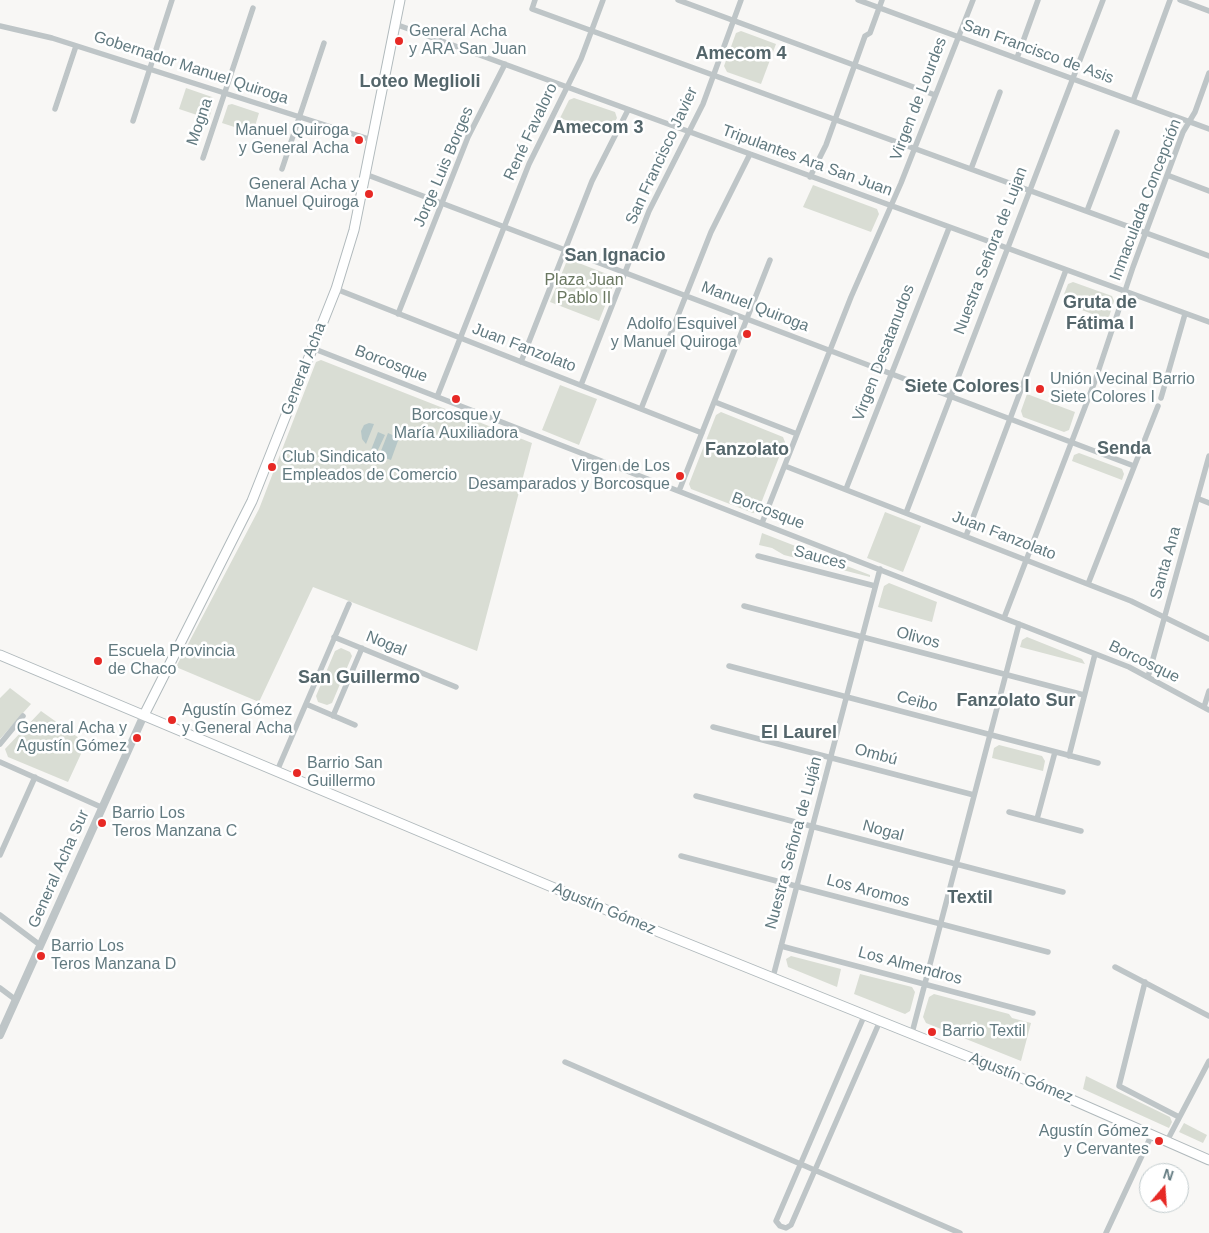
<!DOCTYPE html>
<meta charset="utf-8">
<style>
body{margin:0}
#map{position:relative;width:1209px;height:1233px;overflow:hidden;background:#f8f7f5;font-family:Arial,sans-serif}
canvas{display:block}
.north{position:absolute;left:1139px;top:1163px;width:50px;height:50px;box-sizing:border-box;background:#fff;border:1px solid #c0cacc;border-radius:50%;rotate:18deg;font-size:14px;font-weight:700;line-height:20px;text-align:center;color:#627a80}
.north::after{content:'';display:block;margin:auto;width:18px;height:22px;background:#e72925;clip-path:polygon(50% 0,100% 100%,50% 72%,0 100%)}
</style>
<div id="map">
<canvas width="1209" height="1233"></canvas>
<div class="north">N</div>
</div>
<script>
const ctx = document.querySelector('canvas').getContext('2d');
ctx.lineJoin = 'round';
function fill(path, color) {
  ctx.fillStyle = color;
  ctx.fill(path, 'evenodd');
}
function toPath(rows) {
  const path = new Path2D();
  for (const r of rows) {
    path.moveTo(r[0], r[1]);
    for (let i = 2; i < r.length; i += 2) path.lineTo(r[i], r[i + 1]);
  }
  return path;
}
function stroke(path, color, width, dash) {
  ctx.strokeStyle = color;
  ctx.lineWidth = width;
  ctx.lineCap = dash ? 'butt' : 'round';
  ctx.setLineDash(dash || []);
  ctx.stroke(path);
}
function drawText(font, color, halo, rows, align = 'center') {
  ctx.font = font + ' Arial,sans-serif';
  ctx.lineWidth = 5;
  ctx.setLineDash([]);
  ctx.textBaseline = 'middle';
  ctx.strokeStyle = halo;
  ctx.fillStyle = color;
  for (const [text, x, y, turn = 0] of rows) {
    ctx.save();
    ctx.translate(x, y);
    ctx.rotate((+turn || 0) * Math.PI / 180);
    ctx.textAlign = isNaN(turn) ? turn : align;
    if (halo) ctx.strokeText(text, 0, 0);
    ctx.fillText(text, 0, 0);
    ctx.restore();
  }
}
fill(toPath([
 [741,31,776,44,761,84,727,72,724,66,736,33],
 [186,88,212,97,214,101,209,119,179,109],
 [574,98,615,112,617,118,608,135,560,118,569,100],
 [232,104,259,113,253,133,222,123,228,105],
 [813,185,877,209,879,214,871,232,803,207],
 [571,260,612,276,615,281,599,321,550,302,566,263],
 [1073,282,1112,296,1114,301,1108,320,1061,302,1068,284],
 [321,360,532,443,477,651,313,587,259,702,176,667,259,509,316,362],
 [560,385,597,399,579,445,542,430],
 [1027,394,1075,412,1069,430,1064,432,1023,417,1021,411],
 [721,412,783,437,785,442,758,511,753,513,691,489,689,484,716,415],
 [1079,453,1122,469,1124,474,1122,480,1072,461,1074,455],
 [885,512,921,526,903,572,867,558],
 [762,533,870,575,870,577,784,555,772,548,759,545],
 [889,583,937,602,932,622,878,607,884,586],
 [1027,637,1082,659,1085,664,1020,647,1022,640],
 [341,648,350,652,352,656,332,703,327,705,318,702,316,696,335,651],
 [10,688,31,704,0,739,0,698],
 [41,711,86,743,68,782,8,757,5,749],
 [999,745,1042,756,1045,761,1043,771,992,758,994,748],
 [791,956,841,969,837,987,788,967,786,959],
 [860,974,912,987,915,992,910,1011,905,1014,854,994],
 [934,994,1009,1014,1012,1018,1031,1023,1021,1061,926,1023,923,1017,929,997],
 [1086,1076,1170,1117,1172,1122,1169,1128,1083,1089],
 [1184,1123,1207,1135,1203,1143,1179,1132]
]), '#d9ddd4');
fill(toPath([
 [369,423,374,424,366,444,362,439,361,431,364,425],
 [378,432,385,435,377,452,371,450],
 [388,433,399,438,391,460,379,456]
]), '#b6c7c8');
const secondary = toPath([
 [0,655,659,932,1036,1084,1209,1160],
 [144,715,252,501,336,289,354,230,400,0]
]);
stroke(secondary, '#b0b9bc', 11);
stroke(toPath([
 [535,0,532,9,1209,256],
 [678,0,935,95],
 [858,0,1209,129],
 [1180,0,1209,11],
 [395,24,1209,322],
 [0,26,52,38,372,140],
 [1017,58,1038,0],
 [1133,101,1170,0],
 [55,109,76,46],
 [133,121,172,0],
 [203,158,253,8],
 [282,169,324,43],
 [971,169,1000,92],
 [365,174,1134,466],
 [1167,175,1209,191],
 [810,177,826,145,865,36,870,33,882,0],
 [1087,211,1117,132],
 [336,289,702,433],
 [398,314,468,137,505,64],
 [312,348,1129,667,1209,710],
 [521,362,592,181,628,110],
 [581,385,649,211,703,104,741,0],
 [437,397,529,164,581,59,603,0],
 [1161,398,1185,314],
 [715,402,797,434],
 [641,409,711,232,750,154],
 [785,466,1131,601,1209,639],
 [846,489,949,228],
 [679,491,770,260],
 [1199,499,1209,503],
 [906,513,1103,0],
 [762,523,851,297,901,183,973,0],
 [966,536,1066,270],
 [758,556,875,586],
 [1088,584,1158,406],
 [744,606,1084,695],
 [1004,618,1095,381,1133,267,1183,132,1195,112,1209,73],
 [334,637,456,687],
 [729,666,1098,763],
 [1148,677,1209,456],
 [306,704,355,725],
 [1204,707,1209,691],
 [333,716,362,648],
 [713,727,974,795],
 [0,744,23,716],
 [1069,756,1095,654],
 [0,762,101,807],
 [277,771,349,604],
 [696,796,1063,892],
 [1009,812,1081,831],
 [1037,819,1055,752],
 [0,855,35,777],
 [681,856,1048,952],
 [0,915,40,945],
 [781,946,1033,1013],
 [1115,967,1209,1016],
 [773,977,880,569],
 [1145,982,1119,1086,1179,1117],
 [0,988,16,1000],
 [865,1014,776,1221,780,1226,786,1228,791,1225,880,1021],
 [912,1033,1019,624],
 [565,1062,960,1233],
 [1167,1141,1209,1061],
 [1106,1233,1152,1134]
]), '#bec5c7', 5.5);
stroke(toPath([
 [0,1035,144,715]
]), '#bec5c7', 8);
stroke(secondary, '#fff', 9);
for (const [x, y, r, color] of [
 [399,41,5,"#e72925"],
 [359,140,5,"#e72925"],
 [369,194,5,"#e72925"],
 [747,334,5,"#e72925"],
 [1040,389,5,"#e72925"],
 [456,399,5,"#e72925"],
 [272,467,5,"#e72925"],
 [680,476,5,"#e72925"],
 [98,661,5,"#e72925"],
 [172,720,5,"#e72925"],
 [137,738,5,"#e72925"],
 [297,773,5,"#e72925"],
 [102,823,5,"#e72925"],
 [41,956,5,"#e72925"],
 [932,1032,5,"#e72925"],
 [1159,1141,5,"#e72925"]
]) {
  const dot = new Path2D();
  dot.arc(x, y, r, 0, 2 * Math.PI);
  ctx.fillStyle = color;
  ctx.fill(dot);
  stroke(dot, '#fff', 2);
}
drawText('16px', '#627a80', '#fff', [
 ["General Acha",409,32],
 ["y ARA San Juan",409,50],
 ["Manuel Quiroga",349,131,"right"],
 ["y General Acha",349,149,"right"],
 ["General Acha y",359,185,"right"],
 ["Manuel Quiroga",359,203,"right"],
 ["Adolfo Esquivel",737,325,"right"],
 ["y Manuel Quiroga",737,343,"right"],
 ["Unión Vecinal Barrio",1050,380],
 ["Siete Colores I",1050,398],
 ["Borcosque y",456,416,"center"],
 ["María Auxiliadora",456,434,"center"],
 ["Club Sindicato",282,458],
 ["Empleados de Comercio",282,476],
 ["Virgen de Los",670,467,"right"],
 ["Desamparados y Borcosque",670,485,"right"],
 ["Escuela Provincia",108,652],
 ["de Chaco",108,670],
 ["Agustín Gómez",182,711],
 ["y General Acha",182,729],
 ["General Acha y",127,729,"right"],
 ["Agustín Gómez",127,747,"right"],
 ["Barrio San",307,764],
 ["Guillermo",307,782],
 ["Barrio Los",112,814],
 ["Teros Manzana C",112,832],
 ["Barrio Los",51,947],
 ["Teros Manzana D",51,965],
 ["Barrio Textil",942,1032],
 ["Agustín Gómez",1149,1132,"right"],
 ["y Cervantes",1149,1150,"right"]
], 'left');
drawText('16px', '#627a80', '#fff', [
 ["San Francisco de Asis",1038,52,20],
 ["Gobernador Manuel Quiroga",191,68,18],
 ["Virgen de Lourdes",919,99,-69],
 ["Mogna",200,122,-71],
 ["René Favaloro",531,132,-65],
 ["San Francisco Javier",662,156,-65],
 ["Tripulantes Ara San Juan",807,161,20],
 ["Jorge Luis Borges",444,167,-67],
 ["Inmaculada Concepción",1146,200,-69],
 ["Nuestra Señora de Lujan",991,251,-69],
 ["Manuel Quiroga",755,307,21],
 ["Juan Fanzolato",524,348,21],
 ["Virgen Desatanudos",884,353,-69],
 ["Borcosque",391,364,21],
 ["General Acha",304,369,-69],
 ["Borcosque",768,511,21],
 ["Juan Fanzolato",1004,536,21],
 ["Sauces",820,558,15],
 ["Santa Ana",1166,563,-74],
 ["Olivos",918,638,15],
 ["Nogal",386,644,22],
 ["Borcosque",1144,662,26],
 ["Ceibo",917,702,15],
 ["Ombú",876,755,15],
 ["Nogal",883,831,15],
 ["Nuestra Señora de Luján",794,843,-75],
 ["General Acha Sur",59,869,-66],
 ["Los Aromos",868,891,15],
 ["Agustín Gómez",604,909,23],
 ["Los Almendros",910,966,15],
 ["Agustín Gómez",1021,1078,22]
]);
drawText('16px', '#6a7861', '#fff', [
 ["Plaza Juan",584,281],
 ["Pablo II",584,299]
]);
drawText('bold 18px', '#54666b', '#fff', [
 ["Amecom 4",741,54],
 ["Loteo Meglioli",420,82],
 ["Amecom 3",598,128],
 ["San Ignacio",615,256],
 ["Gruta de",1100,303],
 ["Fátima I",1100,324],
 ["Siete Colores I",967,387],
 ["Senda",1124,449],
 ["Fanzolato",747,450],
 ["San Guillermo",359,678],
 ["Fanzolato Sur",1016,701],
 ["El Laurel",799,733],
 ["Textil",970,898]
]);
</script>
